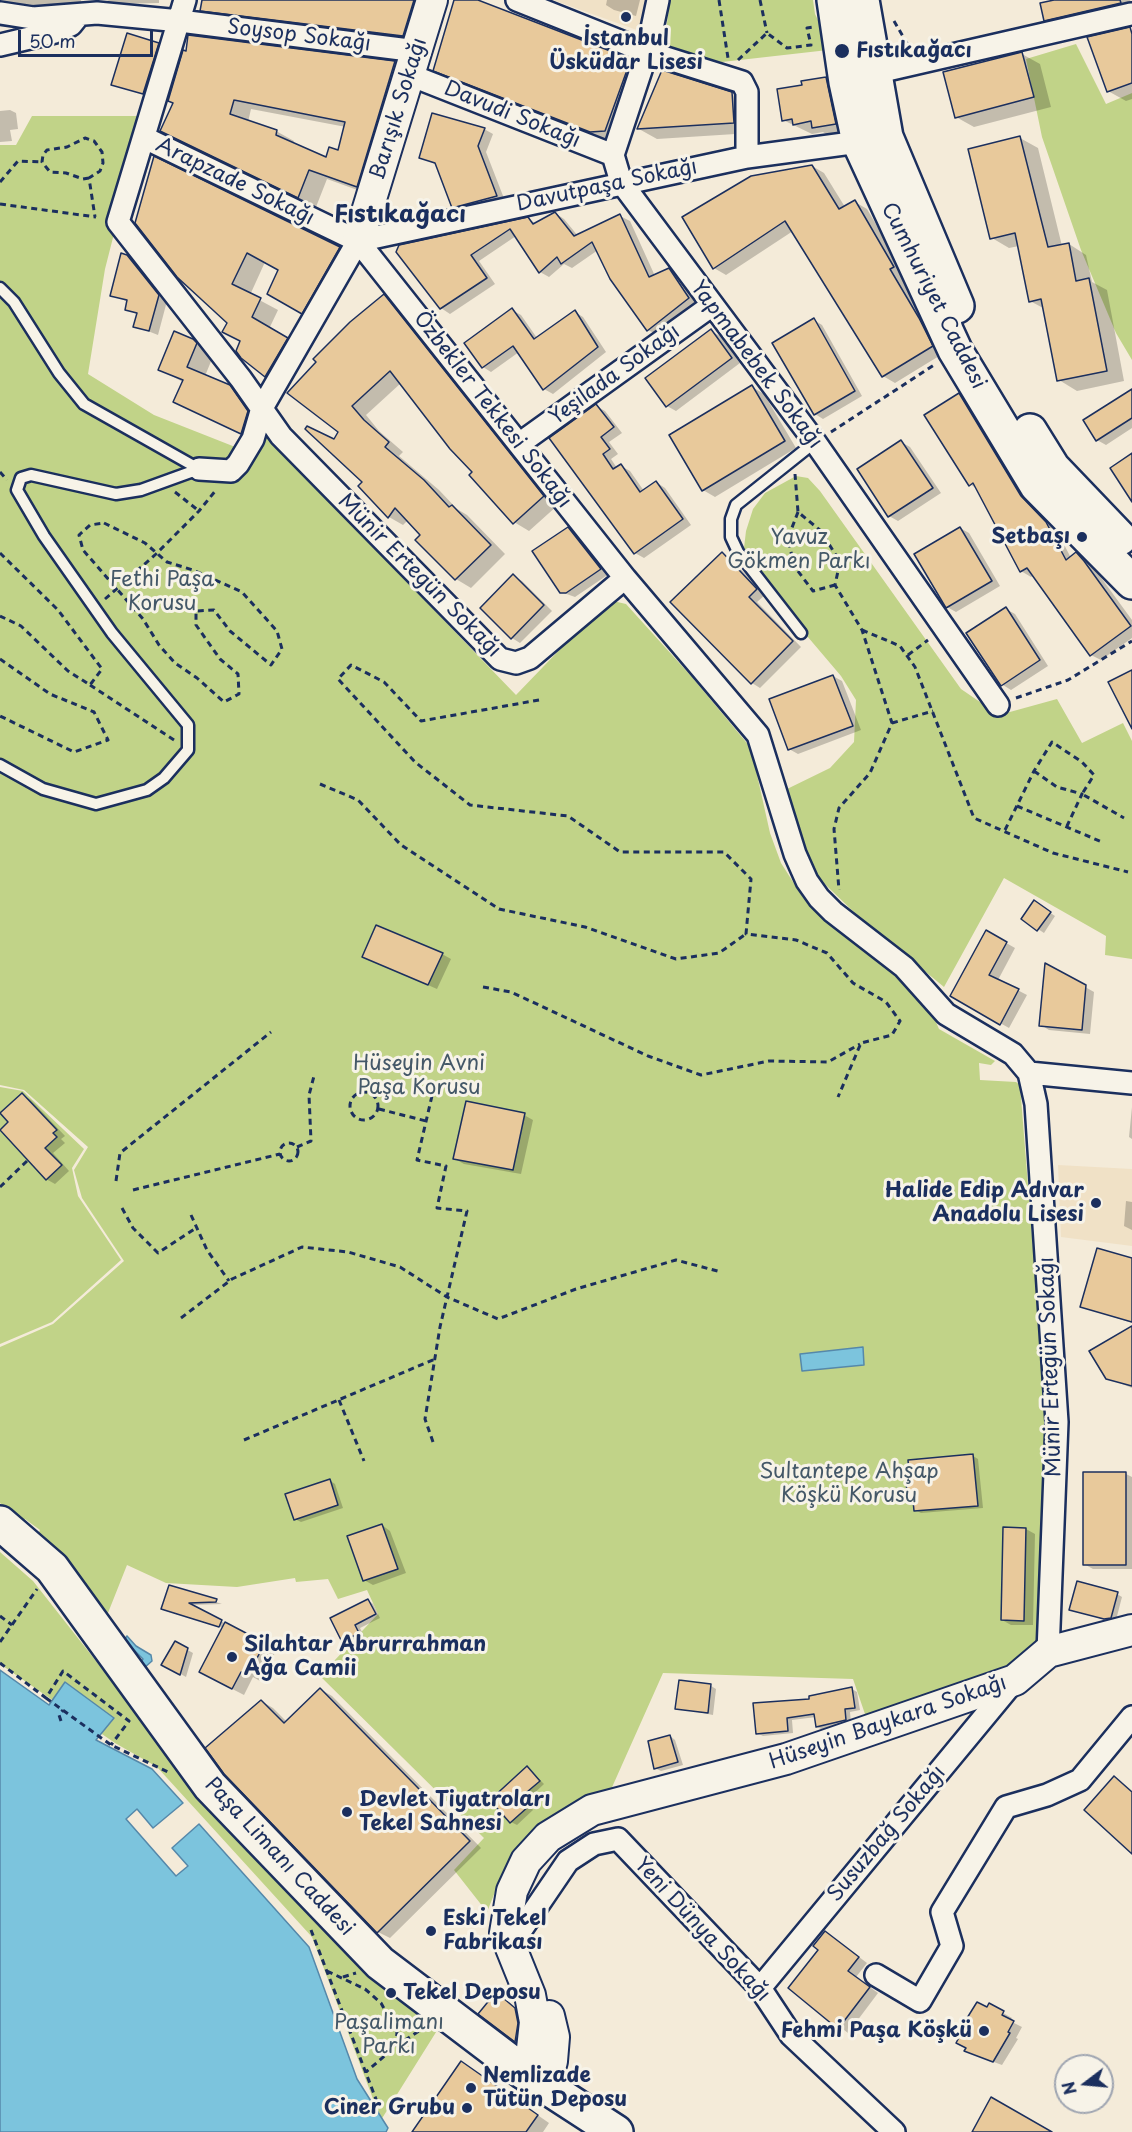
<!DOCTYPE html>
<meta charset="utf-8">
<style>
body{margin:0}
#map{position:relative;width:1132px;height:2132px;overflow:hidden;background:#f4ebd9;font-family:"Playpen Sans",sans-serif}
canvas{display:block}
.north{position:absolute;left:1054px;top:2054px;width:60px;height:60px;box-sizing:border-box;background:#f7f3e8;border:2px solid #9fa5b1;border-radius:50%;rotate:254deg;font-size:16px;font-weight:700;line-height:24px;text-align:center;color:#1b2f5e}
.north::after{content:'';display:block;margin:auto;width:21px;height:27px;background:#1b2f5e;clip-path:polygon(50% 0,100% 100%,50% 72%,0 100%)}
.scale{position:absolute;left:18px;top:30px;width:135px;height:27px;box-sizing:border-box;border:3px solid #1b2f5e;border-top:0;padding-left:8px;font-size:18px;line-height:21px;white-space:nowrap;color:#1b2f5e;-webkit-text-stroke:4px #f7f3e8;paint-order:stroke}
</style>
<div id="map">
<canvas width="1132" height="2132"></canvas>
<div class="north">N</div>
<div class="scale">50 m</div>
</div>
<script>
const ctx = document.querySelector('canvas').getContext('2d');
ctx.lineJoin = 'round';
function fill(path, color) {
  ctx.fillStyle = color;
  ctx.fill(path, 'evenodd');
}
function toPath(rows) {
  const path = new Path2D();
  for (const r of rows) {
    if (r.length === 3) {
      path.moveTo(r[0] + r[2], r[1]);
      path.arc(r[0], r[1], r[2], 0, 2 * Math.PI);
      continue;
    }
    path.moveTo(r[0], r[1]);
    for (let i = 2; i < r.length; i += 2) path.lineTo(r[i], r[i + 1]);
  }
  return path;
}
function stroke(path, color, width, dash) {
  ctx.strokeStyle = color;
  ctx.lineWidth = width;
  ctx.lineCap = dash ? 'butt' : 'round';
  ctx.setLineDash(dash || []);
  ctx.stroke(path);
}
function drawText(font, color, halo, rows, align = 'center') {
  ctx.font = font + ' "Playpen Sans",sans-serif';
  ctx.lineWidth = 6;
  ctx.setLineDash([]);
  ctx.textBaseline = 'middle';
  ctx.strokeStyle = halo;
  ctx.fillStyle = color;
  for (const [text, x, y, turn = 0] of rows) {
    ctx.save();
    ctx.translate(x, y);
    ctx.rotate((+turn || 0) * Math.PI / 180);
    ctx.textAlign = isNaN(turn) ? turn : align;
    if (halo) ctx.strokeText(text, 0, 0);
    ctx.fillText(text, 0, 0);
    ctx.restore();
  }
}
fill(toPath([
 [553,0,654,0,648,34],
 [1058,1165,1132,1169,1132,1246,1061,1237]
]), '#f0e1c6');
fill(toPath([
 [670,0,813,0,815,14,823,30,828,50,722,62,663,53],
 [1076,44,1106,104,1132,93,1132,360,1116,333,1081,250,1042,137,1026,59],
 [32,116,144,116,105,269,88,374,154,415,253,454,267,437,516,695,568,641,613,601,626,604,691,676,751,748,770,833,781,863,802,896,832,923,905,979,929,1006,939,1029,995,1061,991,1065,979,1063,980,1080,1016,1082,1020,1085,1047,1425,1038,1642,1026,1660,866,1717,853,1679,663,1673,609,1794,521,1855,499,1882,487,1912,454,1870,484,1838,320,1676,378,1614,367,1590,338,1599,328,1579,296,1582,295,1578,237,1587,166,1583,127,1565,104,1623,80,1577,37,1536,40,1530,25,1519,21,1522,0,1503,0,1347,53,1324,124,1261,82,1198,74,1170,88,1147,24,1090,0,1085,0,145,16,145],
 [796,476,808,478,820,491,961,689,999,715,1057,699,1082,743,1123,723,1132,741,1132,959,1105,955,1106,936,1004,878,944,987,858,916,804,864,785,790,830,768,854,742,856,700,841,676,751,570,744,548,746,531,753,509,765,493],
 [0,1087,23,1091,84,1149,72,1168,78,1196,121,1260,52,1322,0,1344],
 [0,1552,33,1581,203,1797,362,1962,438,2029,381,2120,312,1937,157,1767,115,1743,0,1664]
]), '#c1d388');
const water = toPath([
 [863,1347,864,1365,802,1371,800,1354,863,1347],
 [127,1636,136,1646,151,1655,152,1661,144,1668,139,1664,143,1659,124,1640,127,1636],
 [0,1670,49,1705,65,1682,114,1718,96,1740,152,1769,183,1803,153,1828,137,1809,126,1819,176,1876,188,1866,172,1848,199,1824,309,1947,357,2079,388,2128,386,2132,0,2132,0,1670]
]);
fill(water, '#7cc4dd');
stroke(water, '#58a', 1.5);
fill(toPath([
 [0,0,81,0,82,6,0,8],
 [107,0,159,0,159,3,114,4],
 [204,0,437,0,420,45,219,20,202,10],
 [455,0,472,0,630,61,648,71,609,142,453,80,435,70],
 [607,0,640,0,636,16,614,10,606,5],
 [1060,0,1130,0,1132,6,1054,24,1046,20],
 [1129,29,1132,31,1132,99,1126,101,1108,91],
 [189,37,395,63,412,73,374,196,327,179,316,207,162,130,174,104],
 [251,109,346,127,340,152,327,159,293,144,294,141,276,131,248,122],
 [158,44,167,49,151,95,113,84],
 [1022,54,1040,64,1051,107,974,127,956,117],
 [826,78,844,89,853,134,831,137,823,132,812,134,783,120,804,86],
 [731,94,749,104,751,133,657,139,639,129],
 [10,110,16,113,18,129,10,130,12,141,0,142,0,111],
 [484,129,493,134,486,152,505,201,462,212,453,207,437,165,420,157],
 [1020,138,1038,148,1062,246,1069,244,1086,255,1092,282,1107,290,1124,381,1077,391,1059,380,1045,309,1030,301,1019,246,1009,248,992,238],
 [812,166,824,173,845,207,855,202,867,209,905,274,901,276,944,353,895,383,883,376,793,231,726,275,714,268],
 [555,213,564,219,578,236,620,216,630,221,655,276,669,270,679,275,697,303,658,335,648,330,598,250,572,268,564,264,549,277,540,272,516,236,479,261,495,284,450,314,441,308,398,252,528,219,537,224],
 [136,222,339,248,357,258,320,323,268,294,280,270,265,262,250,295,278,310,269,329,305,349,284,386,242,357,242,341,228,323],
 [127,256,136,262,167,301,158,335,135,326,138,315,127,309,128,302,112,295],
 [384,296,399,304,558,505,529,531,514,522,401,383,366,415,379,431,403,452,399,456,439,490,457,509,467,515,505,554,471,588,456,579,408,520,403,525,389,517,335,441,340,432],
 [512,310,521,315,537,338,575,312,583,317,606,352,553,394,544,389,519,352,491,372,483,367],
 [814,320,822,325,862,396,823,419,815,414],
 [711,331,720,336,740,363,676,411,667,406],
 [175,333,211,351,214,354,205,376,231,388,251,418,253,416,235,390,248,397,265,422,259,443,175,402,183,382,160,370],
 [752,387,764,394,796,448,715,497,703,490,671,436],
 [1132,391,1132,428,1106,445,1097,440],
 [959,394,969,400,1031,503,1056,529,1071,558,1076,554,1094,568,1132,620,1132,638,1101,660,1091,655,1034,575,1031,577,1021,571,977,489,970,484],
 [596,406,605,411,622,433,609,442,618,454,611,459,617,468,621,466,630,471,644,491,656,482,665,488,691,525,644,558,635,553,551,439],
 [901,442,910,447,941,493,898,521,889,516],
 [960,528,969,533,1000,586,956,612,947,607],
 [568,529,577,534,609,574,575,597,561,592],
 [722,554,731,559,765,595,757,602,801,647,760,688,752,683],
 [513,576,522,581,552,611,520,643,512,638],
 [1006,609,1015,614,1048,666,1011,690,1003,685],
 [833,676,842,681,861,730,798,754,789,749],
 [1040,906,1055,916,1044,933,1023,919],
 [987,932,1015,948,998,980,1027,995,1009,1028,952,996],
 [442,954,451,959,437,989,373,961],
 [1046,965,1094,992,1090,1034,1049,1030,1041,1025],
 [23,1095,31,1100,65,1136,61,1139,65,1143,53,1153,69,1171,55,1184,46,1179,10,1122],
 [1132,1107,1132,1139,1129,1137],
 [524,1115,533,1120,521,1174,464,1164,455,1159],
 [1126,1201,1132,1202,1132,1230,1124,1226],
 [1132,1259,1132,1323,1082,1307],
 [1132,1328,1132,1388,1107,1378],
 [973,1456,978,1459,983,1508,921,1513,915,1510,914,1503,909,1500],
 [1126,1474,1132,1477,1132,1569,1093,1569,1084,1564],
 [329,1480,335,1484,343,1508,301,1522,295,1519],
 [382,1525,390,1531,406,1573,373,1585,364,1580],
 [1004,1529,1026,1529,1035,1534,1033,1625,1011,1625,1002,1620],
 [170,1587,222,1604,191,1605,276,1651,260,1681,253,1677,244,1695,213,1679,224,1628,163,1609],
 [1117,1594,1122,1597,1116,1620,1111,1622,1071,1609],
 [368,1600,373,1604,380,1618,360,1628,364,1636,348,1644,343,1641],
 [175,1643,193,1653,186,1677,163,1664],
 [711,1686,716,1689,713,1715,677,1708],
 [320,1689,332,1696,481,1848,390,1938,378,1932,261,1701,273,1708,287,1722],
 [852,1689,857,1692,860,1710,850,1712,851,1723,823,1730,817,1727,816,1717,792,1720,793,1733,763,1736,757,1733,811,1700],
 [670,1736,675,1740,683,1765,661,1771,655,1768],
 [528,1768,544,1784,526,1801,533,1810,517,1825,511,1822],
 [834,1938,867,1963,856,1977,878,1993,848,2033,790,1988,820,1950],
 [496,1994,523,2014,524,2045,480,2014],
 [989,2005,1012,2018,1010,2021,1022,2027,1016,2038,1018,2039,1002,2065,975,2055],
 [473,2070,549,2123,543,2132,414,2132]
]), '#0003');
const building = toPath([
 [202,0,414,0,403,36,200,11,202,0],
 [454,0,478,0,631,59,605,131,590,132,433,71,454,0],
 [1054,0,1120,0,1121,3,1044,21,1040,3,1054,0],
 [1130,27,1132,34,1132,83,1107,92,1087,37,1130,27],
 [127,33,159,43,143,94,111,85,127,33],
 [188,35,395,61,357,187,309,170,298,198,160,131,173,103,168,101,183,50,186,51,188,35],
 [234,100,345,122,338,150,329,147,326,157,276,135,277,130,230,114,234,100],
 [1022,52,1034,97,955,118,943,72,1022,52],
 [662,70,732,92,734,123,637,129,662,70],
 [826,77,836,124,812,128,811,121,793,125,792,119,782,121,777,89,802,85,801,81,826,77],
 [432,113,485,128,478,146,497,196,452,208,435,163,419,158,432,113],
 [1020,136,1048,247,1069,243,1076,281,1089,278,1107,371,1057,381,1041,299,1029,302,1015,233,990,239,968,149,1020,136],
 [154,156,340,247,302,314,267,294,278,270,247,253,232,284,261,298,252,317,288,338,265,377,241,358,236,351,240,341,222,332,227,323,177,277,135,223,154,156],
 [812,165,839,209,855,200,894,267,890,269,919,318,933,346,882,377,785,221,713,269,682,217,751,176,812,165],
 [555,212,574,236,620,214,649,277,669,268,689,298,647,331,610,279,592,242,561,264,557,257,539,273,510,229,471,255,487,278,440,309,396,252,399,245,528,217,533,224,555,212],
 [121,253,127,255,159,295,149,331,133,327,137,313,125,310,127,300,110,296,121,253],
 [384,294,544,496,513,524,469,475,472,472,450,449,390,371,352,406,364,420,389,442,385,447,424,480,449,507,452,505,491,545,455,580,415,540,420,535,395,508,388,518,358,486,362,482,305,429,307,426,334,439,338,432,287,393,316,362,313,359,350,322,384,294],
 [512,308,534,339,575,310,598,347,543,390,513,346,482,368,464,343,512,308],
 [814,318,855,391,814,415,772,343,814,318],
 [711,329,732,358,666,407,645,378,711,329],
 [174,331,193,339,197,343,187,367,230,385,248,411,241,434,173,402,183,380,158,370,174,331],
 [752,385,785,441,702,491,669,435,752,385],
 [1132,389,1132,418,1096,441,1083,420,1132,389],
 [959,393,1021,496,1046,522,1066,560,1076,552,1084,561,1131,626,1090,656,1027,568,1020,572,973,483,969,486,924,415,959,393],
 [596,404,614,427,601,437,610,449,603,454,613,469,621,464,640,492,656,481,683,519,634,554,549,438,596,404],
 [901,440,933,488,888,517,857,469,901,440],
 [1132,453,1132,502,1110,468,1132,453],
 [568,527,601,569,566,593,560,593,532,551,568,527],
 [960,527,992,581,946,608,914,554,960,527],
 [722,552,757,589,749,597,793,641,751,684,670,602,722,552],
 [513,574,544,605,511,639,480,608,513,574],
 [1006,607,1040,660,1001,686,966,633,1006,607],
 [1132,670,1132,729,1108,682,1132,670],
 [833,675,853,726,788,750,769,699,833,675],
 [1034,900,1051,912,1037,931,1021,919,1034,900],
 [376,925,443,953,428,985,362,957,376,925],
 [986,930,1007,942,989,975,1019,989,1000,1025,950,996,986,930],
 [1045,963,1086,985,1082,1030,1039,1026,1045,963],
 [22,1093,57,1130,53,1133,57,1137,45,1148,62,1165,46,1180,0,1130,8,1122,0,1113,22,1093],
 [466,1101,525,1113,513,1170,453,1159,466,1101],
 [1097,1248,1132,1258,1132,1322,1080,1307,1097,1248],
 [1132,1326,1132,1386,1106,1379,1089,1351,1132,1326],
 [973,1454,978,1506,914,1511,913,1500,908,1501,905,1473,909,1472,908,1460,973,1454],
 [1083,1472,1126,1472,1126,1565,1083,1565,1083,1472],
 [330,1479,338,1505,294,1520,285,1494,330,1479],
 [382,1524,398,1569,363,1581,347,1536,382,1524],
 [1003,1527,1026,1528,1024,1621,1001,1620,1003,1527],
 [1077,1581,1118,1592,1111,1618,1104,1619,1069,1610,1077,1581],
 [169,1585,217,1599,216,1602,189,1603,222,1620,219,1627,161,1609,169,1585],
 [368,1599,376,1614,355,1625,359,1633,342,1642,330,1618,368,1599],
 [225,1622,265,1643,248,1675,241,1672,232,1689,199,1672,225,1622],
 [175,1641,188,1648,180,1675,161,1665,175,1641],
 [679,1680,711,1684,708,1713,675,1709,679,1680],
 [852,1687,855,1708,845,1709,846,1720,816,1727,814,1714,787,1718,788,1731,756,1734,753,1703,809,1699,809,1696,852,1687],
 [320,1688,470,1841,377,1933,224,1774,205,1748,261,1700,284,1723,320,1688],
 [670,1735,678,1762,654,1769,648,1741,670,1735],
 [527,1766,540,1781,521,1797,529,1806,510,1823,490,1800,527,1766],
 [1114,1776,1132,1792,1132,1854,1084,1810,1114,1776],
 [825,1931,859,1957,848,1971,870,1987,838,2029,788,1988,818,1950,813,1946,825,1931],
 [496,1992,515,2008,518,2023,515,2042,478,2014,496,1992],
 [977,2002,987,2007,989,2003,1004,2011,1002,2015,1014,2021,1008,2032,1010,2033,993,2062,964,2051,966,2048,956,2043,962,2032,959,2031,977,2002],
 [461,2061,538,2115,526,2132,412,2132,461,2061],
 [991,2097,1052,2132,972,2132,991,2097]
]);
fill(building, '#e8c99b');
stroke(building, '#1b2f5e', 1.5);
const lane = toPath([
 [0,288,14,302,59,373,84,404,199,469],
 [801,633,738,552,731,537,731,519,736,505,815,442],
 [0,765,43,789,96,804,147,790,164,778,188,750,188,725,112,633,44,536,17,490,21,478,31,475,116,494,141,490,199,469]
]);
const street = toPath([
 [185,0,118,222,241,379,281,436,500,659,516,663,530,658,625,578,758,735,795,854,807,881,819,898,833,912,904,967,946,1014,1013,1054,1029,1073,1036,1104,1057,1422,1048,1652],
 [517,0,647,52,742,82,747,92,747,157],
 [658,0,647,52,613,155,621,182,815,442,998,705],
 [0,13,33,18,97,13,180,21,417,51],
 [0,45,55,32,71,25,79,15],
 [874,73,1131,14],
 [410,75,613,155],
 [145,138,358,241,625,578],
 [358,241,747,157,859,142],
 [519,444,711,306],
 [199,469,231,471,238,464,253,439,262,408,358,241],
 [1029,1073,1132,1083],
 [505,1933,519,1933,568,1861,594,1844,618,1839,760,1988,791,2035,894,2132],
 [876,1975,920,2001,952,1946,942,1912,1006,1807,1047,1795,1080,1780,1132,1717],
 [760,1988,1014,1681]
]);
const secondary = toPath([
 [358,241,432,0],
 [525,2073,532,2049,535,2022,530,1995,505,1933,512,1891,526,1861,548,1837,592,1810,786,1759,1015,1680,1048,1652,1132,1630],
 [545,2087,552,2061,554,2037,549,2016]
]);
const primary = toPath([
 [834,0,846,82,859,142,955,350,1037,486,1132,582],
 [862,0,886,137,957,306],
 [1030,431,1053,468,1120,538],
 [0,1523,52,1568,210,1786,380,1963,525,2073,616,2132]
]);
stroke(lane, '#1b2f5e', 15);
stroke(street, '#1b2f5e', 26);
stroke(secondary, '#1b2f5e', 34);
stroke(primary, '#1b2f5e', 38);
stroke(toPath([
 [719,0,728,58],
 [760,0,767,33],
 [894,21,908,45],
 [738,60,767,33,787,48,811,45,807,28,814,27],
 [89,178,83,179,66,173,50,172,42,162,43,155,47,150,67,147,85,138,94,141,102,152,103,163,100,171,89,178,95,217],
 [0,182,18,161,42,162],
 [0,204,96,217],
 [831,432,934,365],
 [0,472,7,480],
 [795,474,798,512,821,531,840,562,835,585,862,630,892,723,870,773,839,808,834,829,839,890],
 [175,492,199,511],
 [798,512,788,538,794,566,813,591,835,585],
 [104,523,145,543,167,562,193,570,242,592,277,631,282,649,271,665,230,631,214,610,196,611,196,625,220,659,238,674,239,694,224,702,197,678,175,663,159,645,143,619,83,550,79,535,90,525,104,523],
 [0,553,58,610,102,669,90,685,68,671,21,626,0,616],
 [105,599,156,554,199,511,216,490],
 [862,630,900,646,915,667,974,818,1053,853,1128,872],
 [908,655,928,640],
 [0,659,50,694,94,712,108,740,74,752,0,716],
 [90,685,174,740],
 [1016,698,1068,680,1132,641],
 [539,700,421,721,384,682,351,665,338,679,415,762,470,805,568,816,620,852,724,852,751,879,746,934,796,940,827,953,853,983,886,1002,900,1021,892,1035,861,1043,838,1097],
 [892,723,933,711],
 [1034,771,1057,787,1082,794,1067,826],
 [320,784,358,800,401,845,499,909,585,927,676,959,719,953,746,934],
 [1017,806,1102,842],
 [1005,830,1034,771,1052,742,1082,762,1094,775,1082,794,1124,818],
 [483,987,511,992,648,1056,701,1075,769,1061,828,1062,860,1044],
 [364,1106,14],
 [379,1109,426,1121],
 [289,1152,9],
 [297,1147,311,1141,309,1095,314,1076],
 [116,1181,120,1153,271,1032],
 [0,1187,28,1160],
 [133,1190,280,1154],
 [122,1208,133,1228,158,1253,196,1228],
 [191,1215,207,1250,229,1281],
 [181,1318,232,1279,302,1247,348,1252,400,1267,447,1297,498,1319,576,1289,676,1260,721,1272],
 [339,1400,364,1461],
 [244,1440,435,1359],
 [433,1442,425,1419,440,1327,467,1211,437,1208,446,1166,417,1160,435,1083],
 [0,1616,12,1625],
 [0,1642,37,1589],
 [0,1663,46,1698,63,1671,129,1721,111,1745],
 [46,1698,111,1745,168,1772],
 [61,1721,59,1715,63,1710],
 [311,1930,379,2107],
 [327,1971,365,1989,381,2003,397,2032,396,2046,366,2072],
 [343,1977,356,1973],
 [396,2046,425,2027]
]), '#1b2f5e', 3, [6, 4.5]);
stroke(lane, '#f7f3e8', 10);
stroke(street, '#f7f3e8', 21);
stroke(secondary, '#f7f3e8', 30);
stroke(primary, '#f7f3e8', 33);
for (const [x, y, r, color] of [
 [626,17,6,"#1b2f5e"],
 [842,51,8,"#1b2f5e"],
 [1082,537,6,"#1b2f5e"],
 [1096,1203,6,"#1b2f5e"],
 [232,1657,6,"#1b2f5e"],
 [347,1812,6,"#1b2f5e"],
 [431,1931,6,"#1b2f5e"],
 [391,1993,6,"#1b2f5e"],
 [984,2031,6,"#1b2f5e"],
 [471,2088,6,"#1b2f5e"],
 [467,2108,6,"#1b2f5e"]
]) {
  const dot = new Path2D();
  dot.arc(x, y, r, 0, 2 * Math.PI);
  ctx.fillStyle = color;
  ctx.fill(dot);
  stroke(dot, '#f7f3e8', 2);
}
drawText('21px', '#1b2f5e', '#f7f3e8', [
 ["Soysop Sokağı",299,36,7],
 ["Barışık Sokağı",399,109,-73],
 ["Davudi Sokağı",512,115,22],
 ["Arapzade Sokağı",235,182,26],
 ["Davutpaşa Sokağı",607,186,-12],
 ["Cumhuriyet Caddesi",933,296,63],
 ["Yapmabebek Sokağı",756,365,53],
 ["Yeşilada Sokağı",615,375,-36],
 ["Özbekler Tekkesi Sokağı",492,410,52],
 ["Münir Ertegün Sokağı",419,576,45],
 ["Münir Ertegün Sokağı",1051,1367,-92],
 ["Hüseyin Baykara Sokağı",888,1723,-19],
 ["Susuzbağ Sokağı",887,1834,-50],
 ["Paşa Limanı Caddesi",279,1857,47],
 ["Yeni Dünya Sokağı",702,1930,47]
]);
drawText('bold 21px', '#1b2f5e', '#f7f3e8', [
 ["İstanbul",626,39,"center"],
 ["Üsküdar Lisesi",626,63,"center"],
 ["Fıstıkağacı",856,51],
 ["Setbaşı",1070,537,"right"],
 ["Halide Edip Adıvar",1084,1191,"right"],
 ["Anadolu Lisesi",1084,1215,"right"],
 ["Silahtar Abrurrahman",244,1645],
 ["Ağa Camii",244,1669],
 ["Devlet Tiyatroları",359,1800],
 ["Tekel Sahnesi",359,1824],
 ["Eski Tekel",443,1919],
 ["Fabrikası",443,1943],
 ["Tekel Deposu",403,1993],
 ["Fehmi Paşa Köşkü",972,2031,"right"],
 ["Nemlizade",483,2076],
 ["Tütün Deposu",483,2100],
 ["Ciner Grubu",455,2108,"right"]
], 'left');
drawText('21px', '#445868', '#f7f3e8', [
 ["Yavuz",799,538],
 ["Gökmen Parkı",799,562],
 ["Fethi Paşa",162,580],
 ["Korusu",162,604],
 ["Hüseyin Avni",419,1064],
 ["Paşa Korusu",419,1088],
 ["Sultantepe Ahşap",849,1472],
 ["Köşkü Korusu",849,1496],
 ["Paşalimanı",389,2023],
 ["Parkı",389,2047]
]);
drawText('bold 24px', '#1b2f5e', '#f7f3e8', [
 ["Fıstıkağacı",400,215]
]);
</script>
